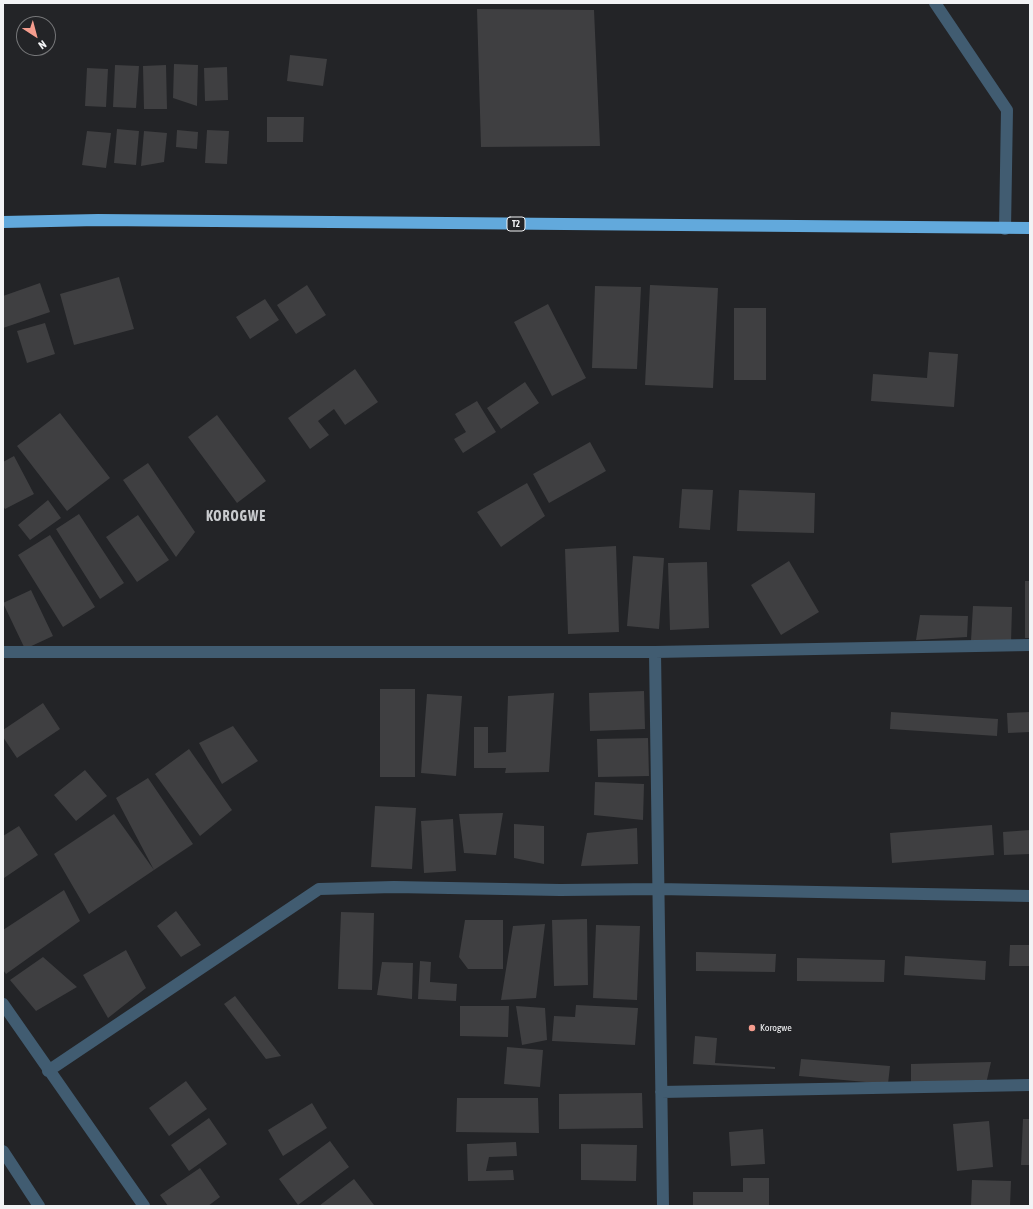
<!DOCTYPE html>
<style>
body{margin:0}
#map{position:relative;width:1033px;height:1209px;overflow:hidden;background:#232427;font-family:"Asap Condensed",sans-serif}
canvas{display:block}
.frame{position:absolute;inset:0;border:4px solid #f2f3f5;pointer-events:none}
.north{position:absolute;left:16px;top:16px;width:40px;height:40px;box-sizing:border-box;background:#232427;border:1px solid #767779;border-radius:50%;rotate:144deg;font-size:11px;font-weight:700;line-height:16px;text-align:center;color:#f2f3f5}
.north::after{content:'';display:block;margin:auto;width:14px;height:18px;background:#f59d8e;clip-path:polygon(50% 0,100% 100%,50% 72%,0 100%)}
</style>
<div id="map">
<canvas width="1033" height="1209"></canvas>
<div class="frame"></div>
<div class="north">N</div>
</div>
<script>
const ctx = document.querySelector('canvas').getContext('2d');
ctx.lineJoin = 'round';
function fill(path, color) {
  ctx.fillStyle = color;
  ctx.fill(path, 'evenodd');
}
function toPath(rows) {
  const path = new Path2D();
  for (const r of rows) {
    path.moveTo(r[0], r[1]);
    for (let i = 2; i < r.length; i += 2) path.lineTo(r[i], r[i + 1]);
  }
  return path;
}
function stroke(path, color, width, dash) {
  ctx.strokeStyle = color;
  ctx.lineWidth = width;
  ctx.lineCap = dash ? 'butt' : 'round';
  ctx.setLineDash(dash || []);
  ctx.stroke(path);
}
function drawText(font, color, halo, rows, align = 'center') {
  ctx.font = font + ' "Asap Condensed",sans-serif';
  ctx.lineWidth = 3.5;
  ctx.setLineDash([]);
  ctx.textBaseline = 'middle';
  ctx.strokeStyle = halo;
  ctx.fillStyle = color;
  for (const [text, x, y, turn = 0] of rows) {
    ctx.save();
    ctx.translate(x, y);
    ctx.rotate((+turn || 0) * Math.PI / 180);
    ctx.textAlign = isNaN(turn) ? turn : align;
    if (halo) ctx.strokeText(text, 0, 0);
    ctx.fillText(text, 0, 0);
    ctx.restore();
  }
}
fill(toPath([
 [477,9,594,10,600,146,481,147],
 [290,55,327,59,323,86,287,81],
 [174,64,198,65,197,106,173,98],
 [115,65,139,66,136,108,113,107],
 [166,65,167,109,144,109,143,66],
 [227,67,228,100,205,101,204,68],
 [87,68,108,69,106,107,85,106],
 [267,117,304,117,303,142,267,142],
 [117,129,139,131,136,165,114,163],
 [177,130,198,132,197,149,176,147],
 [207,130,229,131,227,164,205,163],
 [87,131,111,133,106,168,82,165],
 [144,131,167,133,164,162,141,166],
 [119,277,134,329,74,345,60,294],
 [40,283,50,312,3,328,3,296],
 [307,285,326,315,296,334,277,305],
 [650,285,718,288,713,388,645,385],
 [595,286,641,287,637,369,592,368],
 [265,299,279,320,250,339,236,317],
 [548,304,586,378,552,396,514,322],
 [734,308,766,308,766,380,734,380],
 [45,323,55,354,27,363,17,331],
 [929,352,958,354,954,407,871,401,873,374,927,378],
 [355,369,378,402,345,425,334,409,318,421,329,435,310,449,288,418],
 [525,382,539,403,501,429,487,408],
 [477,401,496,432,463,453,454,439,466,432,455,414],
 [60,413,110,478,67,511,17,446],
 [217,415,266,481,237,503,188,437],
 [590,442,606,471,549,503,533,474],
 [14,456,34,494,5,509,3,506,3,462],
 [148,463,195,532,176,557,123,480],
 [527,483,545,516,501,547,477,512],
 [682,489,713,490,710,530,679,528],
 [739,490,815,493,814,533,737,531],
 [48,500,61,518,30,540,18,525],
 [79,514,124,583,100,599,56,529],
 [138,515,169,560,137,582,106,537],
 [50,535,95,607,63,627,18,555],
 [616,546,619,632,568,634,565,549],
 [633,556,664,558,659,629,627,626],
 [789,561,819,612,781,635,751,585],
 [707,562,709,628,670,630,668,563],
 [1025,581,1030,581,1030,638,1025,638],
 [31,590,53,636,25,649,3,603],
 [973,606,1012,607,1011,643,971,641],
 [920,615,968,616,967,637,916,640],
 [380,689,415,689,415,777,380,777],
 [644,691,645,729,590,731,589,693],
 [554,693,549,772,505,773,506,768,474,768,474,727,488,727,488,753,506,752,508,696],
 [427,694,462,696,456,776,421,773],
 [43,703,60,729,17,758,3,737,3,730],
 [891,712,998,719,997,736,890,729],
 [1030,712,1030,732,1008,733,1007,713],
 [233,726,258,761,222,784,199,743],
 [648,738,649,776,598,777,597,739],
 [189,749,232,810,200,836,155,774],
 [85,770,107,796,76,821,54,795],
 [148,778,193,844,154,870,116,798],
 [595,782,644,784,643,820,594,815],
 [375,806,416,808,412,869,371,867],
 [503,813,496,855,464,853,459,814],
 [114,814,154,870,89,914,54,854],
 [453,819,456,871,424,873,421,821],
 [514,824,544,826,544,864,514,858],
 [992,825,994,855,892,863,890,833],
 [19,826,38,855,4,878,3,836],
 [637,828,638,864,581,866,587,833],
 [1030,830,1030,854,1004,855,1003,832],
 [64,890,80,921,6,974,3,970,3,930],
 [176,911,201,945,181,957,157,926],
 [341,912,374,913,372,990,338,989],
 [587,919,588,985,554,986,552,920],
 [465,920,503,920,503,969,468,969,459,957],
 [545,924,536,998,501,1000,513,926],
 [596,925,640,926,637,1000,593,998],
 [1010,945,1030,945,1030,966,1009,966],
 [126,950,146,988,108,1018,83,975],
 [696,952,776,954,775,972,696,971],
 [905,956,986,961,985,980,904,975],
 [43,957,77,987,36,1011,10,980],
 [797,958,885,960,884,982,797,981],
 [420,961,431,962,430,982,457,984,456,1001,418,999],
 [382,962,413,963,412,999,377,995],
 [235,996,281,1056,266,1059,224,1004],
 [576,1005,638,1008,635,1045,552,1041,554,1016,575,1017],
 [460,1006,509,1006,508,1037,460,1036],
 [516,1006,545,1008,547,1040,522,1045],
 [695,1036,717,1038,715,1063,775,1067,775,1069,693,1064],
 [507,1047,543,1050,540,1087,504,1084],
 [801,1059,890,1066,888,1084,799,1076],
 [991,1062,986,1084,911,1085,911,1064],
 [186,1081,207,1109,169,1136,149,1108],
 [642,1093,643,1128,559,1129,559,1094],
 [457,1098,538,1098,539,1133,456,1132],
 [312,1103,327,1128,283,1156,268,1130],
 [209,1118,227,1144,189,1171,171,1145],
 [1023,1119,1030,1119,1030,1165,1021,1165],
 [989,1121,993,1167,957,1171,953,1124],
 [763,1129,765,1164,731,1166,729,1132],
 [330,1141,349,1167,298,1205,279,1179],
 [516,1142,517,1156,489,1157,486,1171,513,1170,514,1180,468,1181,467,1144],
 [581,1144,637,1145,636,1181,581,1180],
 [200,1168,220,1197,208,1206,168,1206,160,1195],
 [743,1178,769,1178,769,1206,693,1206,693,1192,743,1192],
 [354,1179,374,1205,319,1206],
 [972,1180,1011,1181,1010,1206,971,1206]
]), '#3f3f41');
stroke(toPath([
 [935,3,1007,110,1005,229],
 [3,652,655,652,1030,645],
 [655,652,663,1206],
 [3,1004,144,1206],
 [48,1071,319,889,394,887,560,890,658,889,1030,896],
 [661,1092,1030,1085],
 [3,1151,39,1206]
]), '#415c71', 12);
stroke(toPath([
 [3,222,98,220,1030,228]
]), '#62a9dc', 12);
for (const [x, y, r, color] of [
 [752,1028,4,"#f59d8e"]
]) {
  const dot = new Path2D();
  dot.arc(x, y, r, 0, 2 * Math.PI);
  ctx.fillStyle = color;
  ctx.fill(dot);
  stroke(dot, '#232427', 1.5);
}
for (const [x, y, w] of [
 [516,224,18]
]) {
  const box = new Path2D();
  box.roundRect(x - w / 2, y - 7, w, 14, 3);
  ctx.fillStyle = '#232427';
  ctx.fill(box);
  stroke(box, '#f2f3f5', 1);
}
drawText('bold 9px', '#f2f3f5', null, [
 ["T2",516,224]
]);
drawText('10px', '#f2f3f5', '#232427', [
 ["Korogwe",760,1028]
], 'left');
ctx.letterSpacing = '1px';
drawText('bold 14px', '#c9cbce', '#232427', [
 ["KOROGWE",236,517]
]);
ctx.letterSpacing = '0px';
</script>
